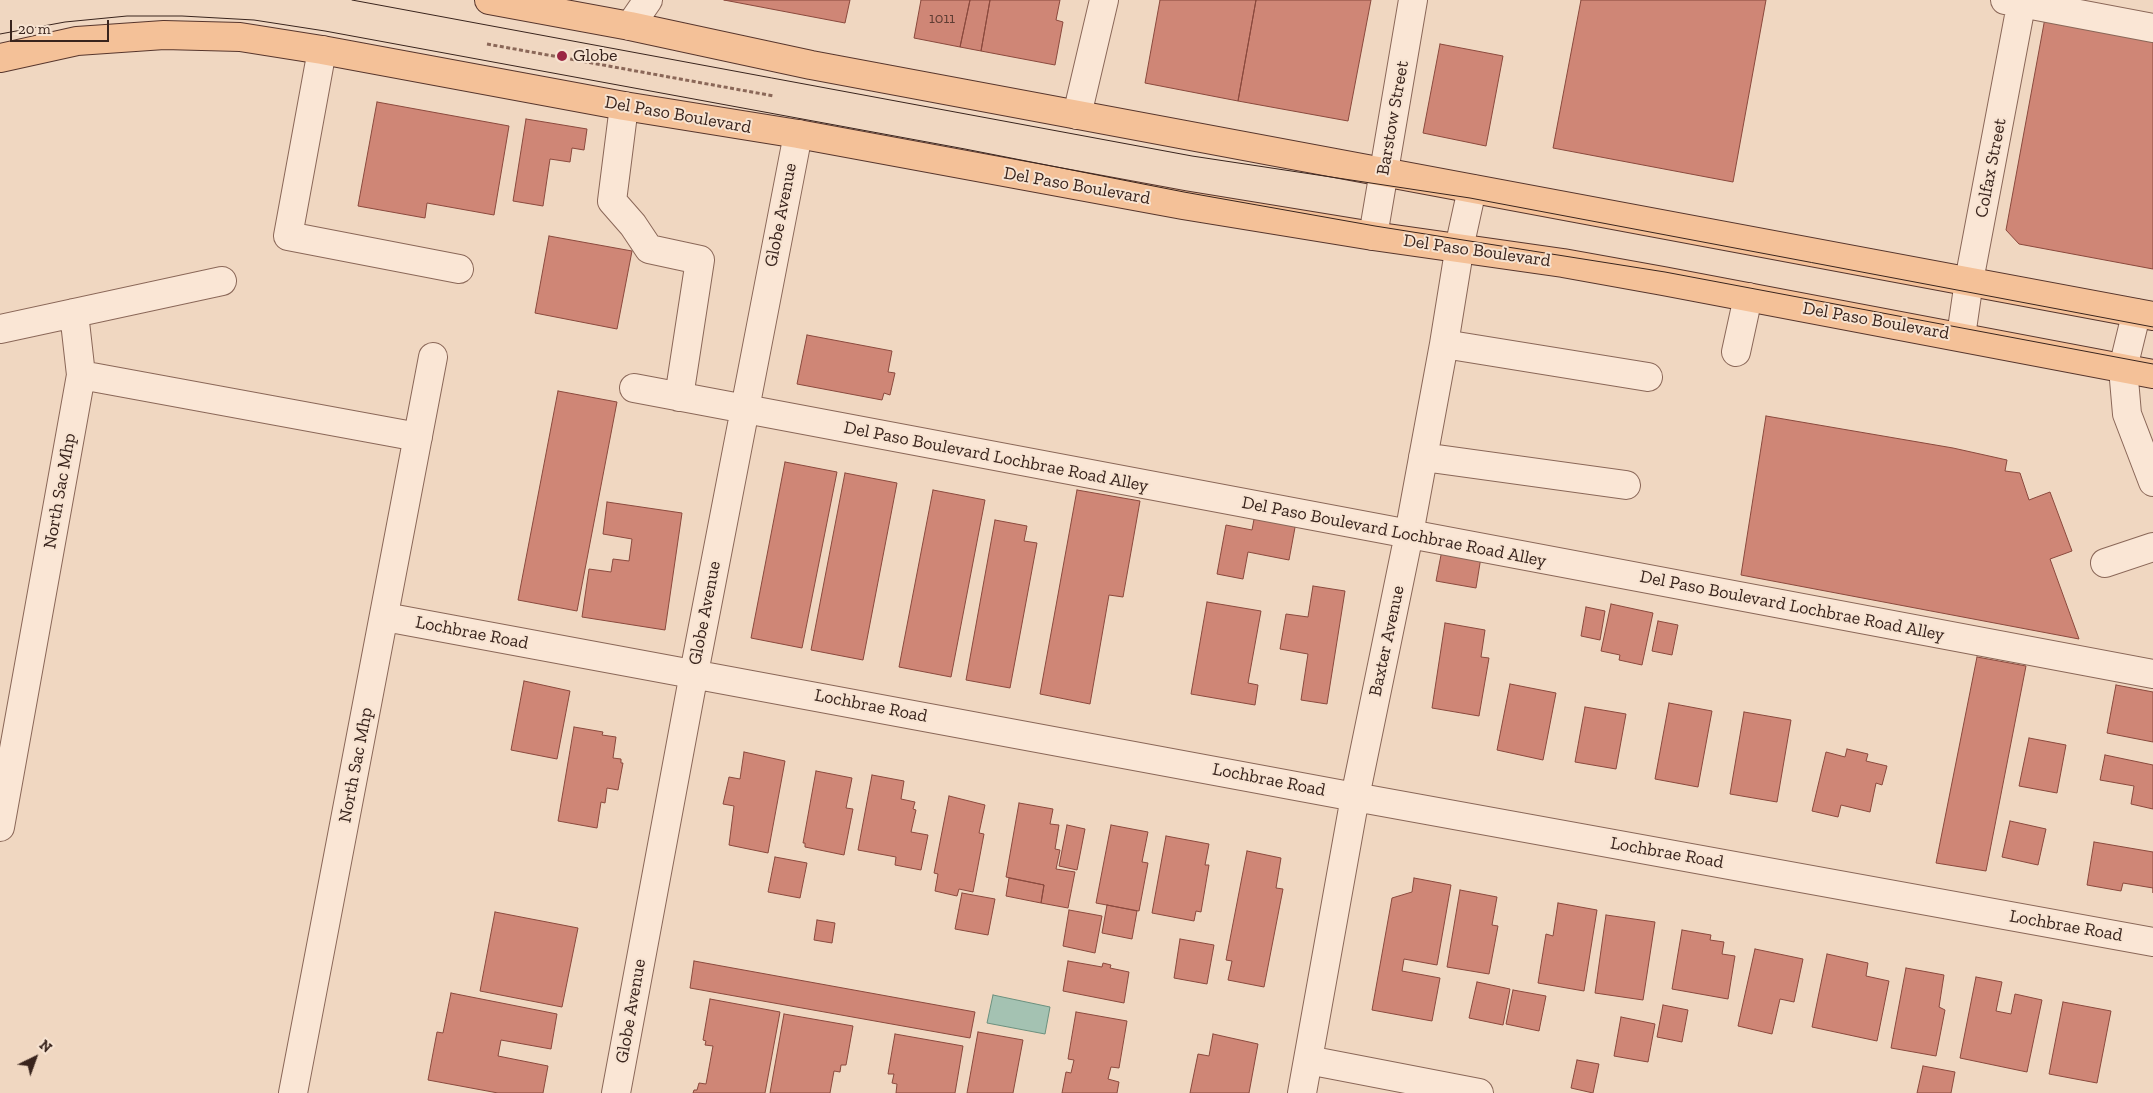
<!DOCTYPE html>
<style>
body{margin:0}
#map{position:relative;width:2153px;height:1093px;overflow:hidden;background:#f0d7c1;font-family:"Zilla Slab",serif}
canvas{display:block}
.north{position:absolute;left:10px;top:1033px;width:50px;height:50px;-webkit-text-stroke:4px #f7e3d1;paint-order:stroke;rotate:42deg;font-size:14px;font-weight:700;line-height:20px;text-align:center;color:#39241d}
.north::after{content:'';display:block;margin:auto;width:18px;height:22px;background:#39241d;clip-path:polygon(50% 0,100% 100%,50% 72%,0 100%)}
.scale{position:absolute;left:10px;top:20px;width:99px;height:22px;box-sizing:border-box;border:2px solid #39241d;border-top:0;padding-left:6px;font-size:15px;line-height:18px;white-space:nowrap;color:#39241d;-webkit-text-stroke:4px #f7e3d1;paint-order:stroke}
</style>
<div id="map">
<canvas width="2153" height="1093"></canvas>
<div class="north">N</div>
<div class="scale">20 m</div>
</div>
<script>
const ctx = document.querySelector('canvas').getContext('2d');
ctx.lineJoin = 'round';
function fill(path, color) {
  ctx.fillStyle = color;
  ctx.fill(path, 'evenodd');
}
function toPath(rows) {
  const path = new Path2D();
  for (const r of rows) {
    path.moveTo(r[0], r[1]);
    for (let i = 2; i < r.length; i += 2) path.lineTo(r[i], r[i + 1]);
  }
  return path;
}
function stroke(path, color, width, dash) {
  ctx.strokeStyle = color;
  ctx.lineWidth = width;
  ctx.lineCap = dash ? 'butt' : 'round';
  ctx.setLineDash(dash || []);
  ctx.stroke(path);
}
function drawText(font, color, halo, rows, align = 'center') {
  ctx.font = font + ' "Zilla Slab",serif';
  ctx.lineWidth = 4;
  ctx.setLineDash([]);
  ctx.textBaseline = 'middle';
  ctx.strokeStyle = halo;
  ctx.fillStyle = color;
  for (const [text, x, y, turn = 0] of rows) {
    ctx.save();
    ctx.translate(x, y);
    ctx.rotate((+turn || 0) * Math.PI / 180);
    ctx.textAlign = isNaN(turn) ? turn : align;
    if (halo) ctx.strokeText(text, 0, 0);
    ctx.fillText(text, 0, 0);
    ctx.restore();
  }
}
const water = toPath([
 [993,995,1050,1007,1045,1034,987,1023,993,995]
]);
fill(water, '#a4c2b2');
stroke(water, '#6b907e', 1);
const building = toPath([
 [724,0,850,0,845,23,724,0],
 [921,0,970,0,960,47,914,38,921,0],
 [970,0,990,0,981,51,960,47,970,0],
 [990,0,1060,0,1056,20,1063,22,1055,65,981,51,990,0],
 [1160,0,1256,0,1238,101,1145,83,1160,0],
 [1256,0,1371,0,1348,121,1238,101,1256,0],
 [1581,0,1766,0,1733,182,1553,148,1581,0],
 [2045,18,2153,38,2153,269,2019,244,2006,230,2045,18],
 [1440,44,1503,56,1486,146,1423,133,1440,44],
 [377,102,509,126,494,215,427,203,425,218,358,206,377,102],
 [526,119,587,129,584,150,572,148,570,162,550,159,543,206,513,201,526,119],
 [549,236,632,251,617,329,535,313,549,236],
 [807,335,892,351,888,372,895,373,890,395,884,393,882,400,797,384,807,335],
 [558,391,617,402,577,611,518,600,558,391],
 [1766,416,1953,448,2007,460,2005,471,2020,473,2029,500,2050,492,2072,551,2050,559,2079,639,1741,575,1766,416],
 [785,462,837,472,802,648,751,638,785,462],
 [845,473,897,483,863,660,811,650,845,473],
 [933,490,985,500,951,677,899,667,933,490],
 [1077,490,1140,501,1123,597,1109,595,1090,704,1040,694,1077,490],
 [607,502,682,513,665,630,582,617,589,569,611,572,613,559,629,561,632,539,603,534,607,502],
 [1255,514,1296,522,1289,560,1248,552,1243,579,1217,574,1226,525,1252,530,1255,514],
 [995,520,1027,526,1024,541,1037,543,1010,688,966,680,995,520],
 [1442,550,1481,557,1476,588,1436,581,1442,550],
 [1313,586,1345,591,1327,704,1301,700,1308,654,1280,649,1286,614,1308,617,1313,586],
 [1207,602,1261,611,1248,683,1258,685,1255,705,1191,694,1207,602],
 [1611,604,1653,613,1642,665,1619,660,1620,655,1601,651,1611,604],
 [1586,607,1605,611,1600,640,1581,636,1586,607],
 [1658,621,1678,625,1672,655,1652,651,1658,621],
 [1445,623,1485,630,1481,657,1489,658,1479,716,1432,708,1445,623],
 [1977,657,2026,666,1986,871,1936,863,1977,657],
 [524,681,570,691,557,759,511,750,524,681],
 [1510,684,1556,693,1543,760,1497,750,1510,684],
 [2116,685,2153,692,2153,742,2107,733,2116,685],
 [1669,703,1712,711,1698,787,1655,779,1669,703],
 [1585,707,1626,714,1616,769,1575,762,1585,707],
 [1744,712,1791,720,1777,802,1730,794,1744,712],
 [574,727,603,732,602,735,616,737,613,758,621,759,621,763,623,763,618,790,607,788,605,803,601,802,597,828,558,821,574,727],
 [2029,738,2066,745,2057,793,2019,786,2029,738],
 [1847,749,1868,754,1866,761,1887,766,1882,785,1876,783,1870,812,1841,805,1838,817,1812,811,1826,752,1845,757,1847,749],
 [744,752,785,761,768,853,729,845,734,806,723,804,729,777,740,779,744,752],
 [2105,755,2153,765,2153,809,2131,804,2134,786,2100,780,2105,755],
 [816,771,852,778,846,808,853,809,844,855,805,847,805,843,803,843,816,771],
 [872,775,904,781,901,799,915,802,913,809,916,810,911,832,928,835,921,870,895,865,896,857,858,850,872,775],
 [949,796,985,805,979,833,984,834,973,892,959,889,957,896,935,891,938,874,934,873,949,796],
 [1019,803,1053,809,1050,824,1059,825,1055,849,1060,850,1056,869,1075,872,1068,908,1041,903,1044,885,1006,877,1019,803],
 [2010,821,2046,829,2038,865,2002,857,2010,821],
 [1067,825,1085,829,1077,870,1059,866,1067,825],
 [1111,825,1148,832,1142,862,1148,863,1139,911,1096,903,1111,825],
 [1166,836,1209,844,1205,865,1209,865,1201,912,1196,911,1194,921,1152,913,1166,836],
 [2094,842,2153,852,2153,893,2153,888,2123,883,2121,891,2087,885,2094,842],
 [1247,851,1281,858,1276,888,1283,889,1264,987,1228,980,1232,961,1226,960,1247,851],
 [775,857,807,863,800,898,768,892,775,857],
 [1009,878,1044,885,1041,903,1006,896,1009,878],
 [1414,878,1451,885,1437,965,1404,959,1402,971,1440,978,1432,1021,1372,1010,1392,898,1412,892,1414,878],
 [1460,890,1497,897,1492,925,1498,926,1489,974,1447,967,1460,890],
 [962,893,995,899,988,935,955,929,962,893],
 [1558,903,1597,910,1584,991,1538,983,1546,934,1553,936,1558,903],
 [1107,905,1137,911,1132,939,1102,933,1107,905],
 [1069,910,1102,916,1095,953,1063,946,1069,910],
 [495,912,578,928,562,1007,480,991,495,912],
 [1606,915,1655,922,1643,1000,1595,993,1606,915],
 [817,920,835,923,832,943,814,940,817,920],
 [1682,930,1711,935,1710,940,1724,942,1722,954,1735,956,1728,999,1672,989,1682,930],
 [1180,939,1214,945,1207,984,1174,978,1180,939],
 [1755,949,1803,959,1794,1002,1780,999,1772,1034,1738,1026,1755,949],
 [1827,954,1868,963,1866,976,1889,981,1877,1041,1812,1027,1827,954],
 [694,961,975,1012,970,1038,690,988,694,961],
 [1068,961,1102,967,1103,963,1111,965,1110,968,1129,972,1124,1003,1063,991,1068,961],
 [1906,968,1944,975,1939,1007,1945,1010,1936,1056,1891,1048,1906,968],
 [1976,977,2002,982,1996,1011,2011,1014,2015,994,2042,1000,2027,1072,1960,1058,1976,977],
 [1477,982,1510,989,1503,1025,1469,1018,1477,982],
 [1513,990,1546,996,1539,1031,1506,1024,1513,990],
 [451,993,557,1014,551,1049,501,1040,498,1056,548,1066,543,1093,498,1093,428,1080,437,1032,443,1033,451,993],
 [710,999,780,1012,765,1093,693,1093,694,1090,697,1090,699,1083,706,1084,713,1046,705,1045,706,1041,703,1040,710,999],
 [2063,1002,2111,1011,2097,1083,2049,1074,2063,1002],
 [1663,1005,1688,1010,1682,1042,1657,1037,1663,1005],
 [1076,1012,1127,1021,1119,1068,1111,1067,1108,1079,1119,1082,1117,1093,1062,1093,1066,1072,1071,1073,1074,1060,1068,1059,1076,1012],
 [784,1014,853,1026,846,1065,841,1065,840,1072,834,1071,830,1093,770,1093,784,1014],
 [1621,1017,1655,1024,1648,1062,1614,1056,1621,1017],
 [978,1032,1023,1040,1013,1093,967,1093,978,1032],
 [895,1034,963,1046,955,1093,896,1093,897,1084,892,1083,894,1074,888,1074,895,1034],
 [1213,1034,1258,1044,1249,1093,1190,1093,1198,1054,1209,1056,1213,1034],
 [1577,1060,1599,1064,1593,1093,1571,1088,1577,1060],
 [1923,1066,1955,1072,1951,1093,1917,1093,1923,1066]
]);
fill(building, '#cf8676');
stroke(building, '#8a493d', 1);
const minor = toPath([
 [2005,0,2153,28],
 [630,26,648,0],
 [322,50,288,236,459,269],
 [624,106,612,201,633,225,649,249,700,260,679,397],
 [1077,115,1104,0],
 [1373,236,1413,0],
 [2135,313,2134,323,2123,368,2127,414,2153,482],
 [0,329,222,281],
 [1961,336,1969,281,2022,0],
 [1444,344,1648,377],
 [1736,352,1748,297],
 [81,375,418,437],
 [634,388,2153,674],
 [1423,457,1626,485],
 [2105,563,2153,547],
 [385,617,1355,797,2153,942],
 [0,827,81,375,74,313],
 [1308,1060,1479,1093],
 [293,1093,433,357],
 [616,1093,694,673,798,134],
 [1302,1093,1355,797,1409,534,1444,344,1461,239,1472,189]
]);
const major = toPath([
 [489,0,630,26,811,65,2153,316],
 [0,58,77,41,164,35,240,37,322,50,624,106,798,134,1183,205,1373,236,1563,263,1663,281,2153,374]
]);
stroke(minor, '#8a6758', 30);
stroke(major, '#57362d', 30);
stroke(toPath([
 [487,44,774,96]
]), '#8a6758', 3, [4, 2.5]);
stroke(minor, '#fae6d5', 28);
stroke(major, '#f4c198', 28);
stroke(toPath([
 [352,0,1192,156,1470,198,2153,327],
 [0,34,65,22,127,16,182,16,254,20,325,31,965,149,1184,192,1375,226,1665,272,2153,364]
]), '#39241d', 1);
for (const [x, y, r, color] of [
 [562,56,6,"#9b2643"]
]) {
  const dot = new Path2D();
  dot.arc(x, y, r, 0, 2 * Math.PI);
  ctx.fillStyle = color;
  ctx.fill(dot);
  stroke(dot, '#f7e3d1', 2);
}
drawText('15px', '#5e3c33', null, [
 ["1011",942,19]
]);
drawText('18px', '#39241d', '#f7e3d1', [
 ["Globe",573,56]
], 'left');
drawText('18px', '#39241d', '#f7e3d1', [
 ["Del Paso Boulevard",678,115,10],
 ["Barstow Street",1393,118,-80],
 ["Colfax Street",1991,168,-79],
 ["Del Paso Boulevard",1077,186,10],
 ["Globe Avenue",781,215,-79],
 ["Del Paso Boulevard",1477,251,8],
 ["Del Paso Boulevard",1876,321,10],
 ["Del Paso Boulevard Lochbrae Road Alley",996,457,11],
 ["North Sac Mhp",60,491,-80],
 ["Del Paso Boulevard Lochbrae Road Alley",1394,532,11],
 ["Del Paso Boulevard Lochbrae Road Alley",1792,606,11],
 ["Globe Avenue",705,613,-79],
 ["Lochbrae Road",472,633,11],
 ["Baxter Avenue",1387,641,-78],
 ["Lochbrae Road",871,706,11],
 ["North Sac Mhp",356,765,-79],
 ["Lochbrae Road",1269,780,11],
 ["Lochbrae Road",1667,853,10],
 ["Lochbrae Road",2066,926,10],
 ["Globe Avenue",631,1011,-80]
]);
</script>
